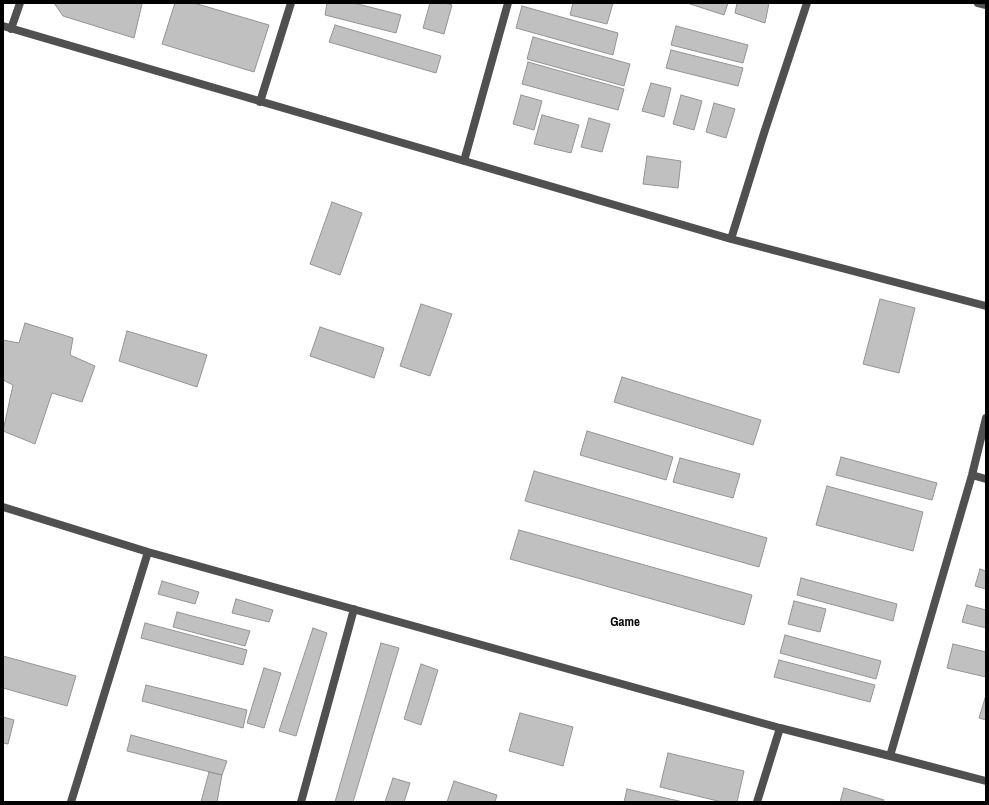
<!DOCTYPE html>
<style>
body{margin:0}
#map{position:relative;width:989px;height:805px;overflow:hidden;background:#fff;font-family:"Archivo Narrow",sans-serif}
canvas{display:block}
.frame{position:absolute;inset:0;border:4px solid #000;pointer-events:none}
</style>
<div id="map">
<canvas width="989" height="805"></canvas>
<div class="frame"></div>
</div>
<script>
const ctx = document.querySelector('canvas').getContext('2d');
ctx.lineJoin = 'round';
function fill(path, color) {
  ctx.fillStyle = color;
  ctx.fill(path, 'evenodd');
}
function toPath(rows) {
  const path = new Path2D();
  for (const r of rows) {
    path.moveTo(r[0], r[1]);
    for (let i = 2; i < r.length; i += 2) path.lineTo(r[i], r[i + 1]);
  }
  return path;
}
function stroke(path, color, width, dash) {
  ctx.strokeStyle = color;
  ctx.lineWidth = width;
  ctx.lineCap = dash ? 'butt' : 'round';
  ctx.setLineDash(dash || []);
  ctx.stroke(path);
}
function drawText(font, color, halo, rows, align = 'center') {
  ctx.font = font + ' "Archivo Narrow",sans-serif';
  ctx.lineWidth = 3.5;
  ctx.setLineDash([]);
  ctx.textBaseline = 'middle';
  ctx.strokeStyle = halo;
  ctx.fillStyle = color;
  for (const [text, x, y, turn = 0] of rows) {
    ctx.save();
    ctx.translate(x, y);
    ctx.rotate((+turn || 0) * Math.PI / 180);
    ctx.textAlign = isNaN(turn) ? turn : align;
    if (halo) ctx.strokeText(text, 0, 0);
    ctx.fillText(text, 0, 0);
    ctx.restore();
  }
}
const building = toPath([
 [54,3,140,3,142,4,134,38,63,16,54,3],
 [175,3,194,3,269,25,254,72,162,44,175,3],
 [327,3,354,3,401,15,396,33,325,15,327,3],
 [430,3,444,3,452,5,444,34,423,28,430,3],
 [573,3,613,3,607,24,570,15,573,3],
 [687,3,728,3,724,15,687,3],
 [737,3,769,3,765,23,735,13,737,3],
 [522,6,618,33,613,55,516,28,522,6],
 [335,25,441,56,436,73,329,42,335,25],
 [676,26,748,45,743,63,671,45,676,26],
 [533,37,630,64,624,86,527,59,533,37],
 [671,50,743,68,738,86,666,68,671,50],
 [528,62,624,89,618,110,522,84,528,62],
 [651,83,671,88,664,117,642,111,651,83],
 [521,95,542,101,534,130,513,124,521,95],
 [681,95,702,101,694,130,673,124,681,95],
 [714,103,735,109,726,138,706,132,714,103],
 [542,115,579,125,571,153,534,144,542,115],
 [589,118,610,124,602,152,581,147,589,118],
 [647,156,681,161,678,188,643,184,647,156],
 [332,202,362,213,340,275,310,264,332,202],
 [880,299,915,308,899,373,863,364,880,299],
 [421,304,452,314,430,376,400,366,421,304],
 [25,323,73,338,70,355,95,366,82,402,52,393,35,444,3,431,13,385,3,380,3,340,19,343,25,323],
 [320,327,384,348,374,378,310,356,320,327],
 [127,331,207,355,197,387,119,361,127,331],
 [622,377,761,420,753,445,614,402,622,377],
 [587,431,673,457,666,480,580,455,587,431],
 [841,457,937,483,932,500,836,475,841,457],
 [680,458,740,474,733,498,673,482,680,458],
 [534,471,767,538,759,567,525,501,534,471],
 [827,486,923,512,913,551,816,525,827,486],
 [519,530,752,595,744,625,510,559,519,530],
 [980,569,986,571,986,589,975,586,980,569],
 [801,578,897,604,893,621,797,595,801,578],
 [162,581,199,592,195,604,158,594,162,581],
 [236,599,273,610,269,622,232,613,236,599],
 [794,601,826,609,820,632,788,624,794,601],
 [967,605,986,610,986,628,962,622,967,605],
 [177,612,250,631,245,646,173,627,177,612],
 [145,623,247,650,243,665,141,638,145,623],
 [313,628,327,633,296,736,279,731,313,628],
 [785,635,881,661,876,679,780,653,785,635],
 [381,643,399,648,353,802,335,802,381,643],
 [953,644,986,652,986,677,947,668,953,644],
 [3,656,76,676,67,706,3,688,3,656],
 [779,660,875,685,870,702,774,677,779,660],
 [421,664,438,670,421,725,404,719,421,664],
 [264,668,281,673,264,728,247,723,264,668],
 [146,685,247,710,243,728,142,701,146,685],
 [986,695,986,720,979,718,986,695],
 [520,713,573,727,563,766,509,751,520,713],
 [3,717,14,720,8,744,3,743,3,717],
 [131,735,227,761,222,775,127,751,131,735],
 [668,753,744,771,737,802,722,802,660,787,668,753],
 [209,772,222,775,217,802,201,802,209,772],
 [393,778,410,783,404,802,385,802,393,778],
 [454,781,497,795,495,802,447,802,454,781],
 [844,788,884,800,883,802,840,802,844,788],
 [627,789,683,802,624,802,627,789]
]);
fill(building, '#c0c0c0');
stroke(building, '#949494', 1);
stroke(toPath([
 [978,3,986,5],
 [3,26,731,239,764,133,807,3],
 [11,29,20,3],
 [260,102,291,3],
 [464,161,508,3],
 [731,239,986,306],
 [972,475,986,479],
 [3,507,148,552,780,728,890,756,986,781],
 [890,756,972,475,986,418],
 [71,802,148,552],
 [301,802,354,609],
 [757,802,780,728]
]), '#505050', 8);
drawText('bold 13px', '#000', '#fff', [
 ["Game",625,623]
]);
</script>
